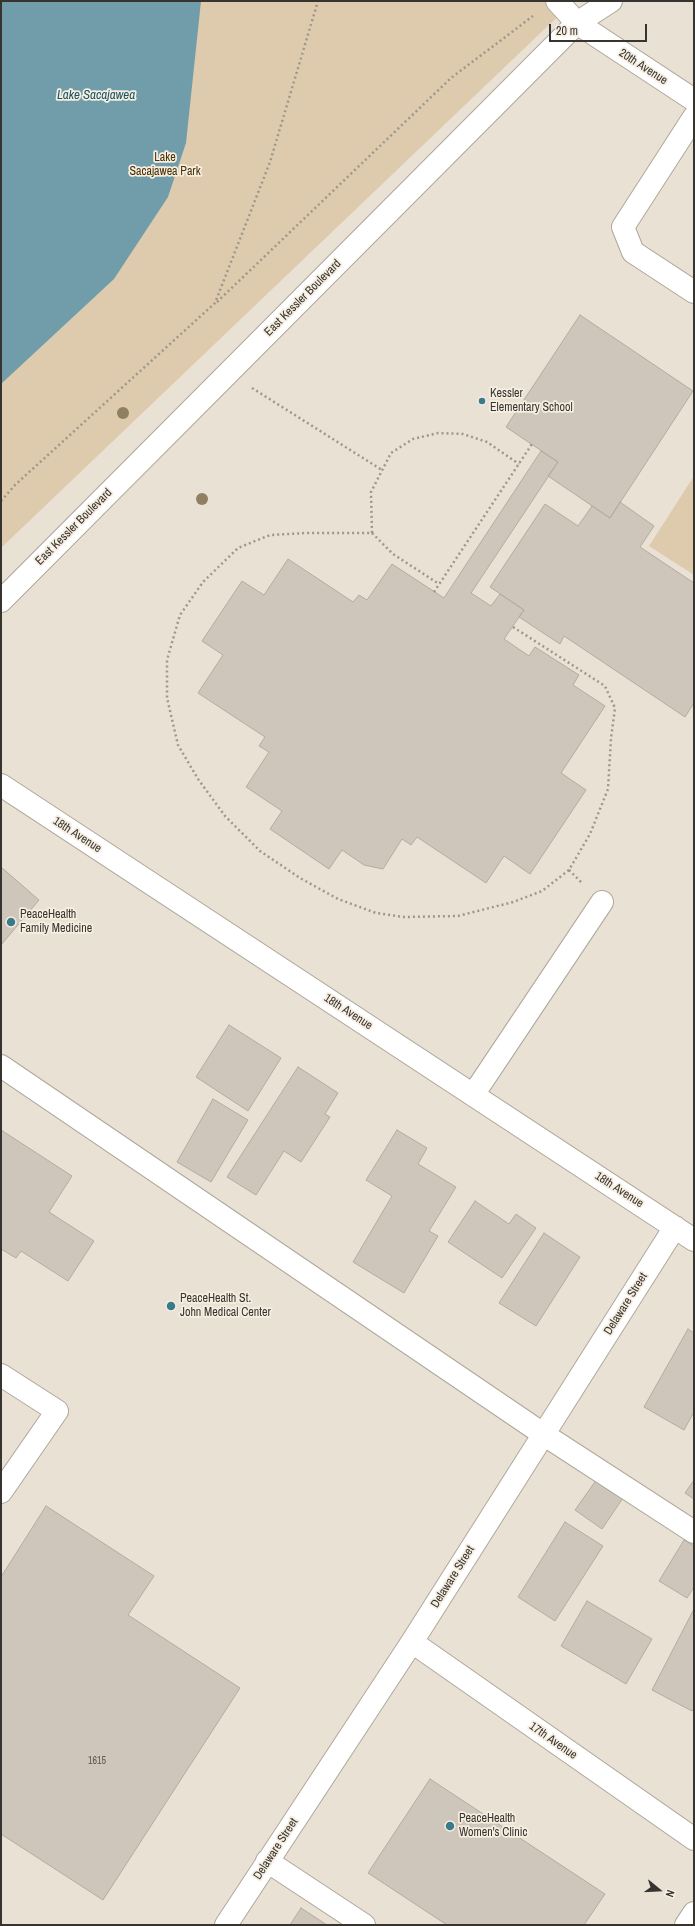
<!DOCTYPE html>
<style>
body{margin:0}
#map{position:relative;width:695px;height:1926px;overflow:hidden;background:#e9e1d4;font-family:"Archivo Narrow",sans-serif}
canvas{display:block}
.frame{position:absolute;inset:0;border:2px solid #37342f;pointer-events:none}
.north{position:absolute;left:639px;top:1870px;width:40px;height:40px;-webkit-text-stroke:3px #f6eee1;paint-order:stroke;rotate:108deg;font-size:11px;font-weight:700;line-height:16px;text-align:center;color:#37342f}
.north::after{content:'';display:block;margin:auto;width:14px;height:18px;background:#37342f;clip-path:polygon(50% 0,100% 100%,50% 72%,0 100%)}
.scale{position:absolute;left:549px;top:24px;width:98px;height:18px;box-sizing:border-box;border:2px solid #37342f;border-top:0;padding-left:5px;font-size:12px;line-height:14px;white-space:nowrap;color:#37342f;-webkit-text-stroke:3px #f6eee1;paint-order:stroke}
</style>
<div id="map">
<canvas width="695" height="1926"></canvas>
<div class="frame"></div>
<div class="north">N</div>
<div class="scale">20 m</div>
</div>
<script>
const ctx = document.querySelector('canvas').getContext('2d');
ctx.lineJoin = 'round';
function fill(path, color) {
  ctx.fillStyle = color;
  ctx.fill(path, 'evenodd');
}
function toPath(rows) {
  const path = new Path2D();
  for (const r of rows) {
    path.moveTo(r[0], r[1]);
    for (let i = 2; i < r.length; i += 2) path.lineTo(r[i], r[i + 1]);
  }
  return path;
}
function stroke(path, color, width, dash) {
  ctx.strokeStyle = color;
  ctx.lineWidth = width;
  ctx.lineCap = dash ? 'butt' : 'round';
  ctx.setLineDash(dash || []);
  ctx.stroke(path);
}
function drawText(font, color, halo, rows, align = 'center') {
  ctx.font = font + ' "Archivo Narrow",sans-serif';
  ctx.lineWidth = 3.5;
  ctx.setLineDash([]);
  ctx.textBaseline = 'middle';
  ctx.strokeStyle = halo;
  ctx.fillStyle = color;
  for (const [text, x, y, turn = 0] of rows) {
    ctx.save();
    ctx.translate(x, y);
    ctx.rotate((+turn || 0) * Math.PI / 180);
    ctx.textAlign = isNaN(turn) ? turn : align;
    if (halo) ctx.strokeText(text, 0, 0);
    ctx.fillText(text, 0, 0);
    ctx.restore();
  }
}
fill(toPath([
 [1,1,574,1,1,548],
 [694,476,694,575,649,546]
]), '#decbad');
fill(toPath([
 [1,1,201,1,186,143,168,197,114,279,1,384]
]), '#719daa');
const building = toPath([
 [580,315,693,391,610,518,548,476,558,462,506,427,580,315],
 [541,451,558,462,471,593,491,606,500,594,524,610,504,639,529,656,535,647,579,675,573,685,605,706,561,773,586,790,530,874,504,856,486,883,417,837,411,845,402,839,383,869,364,865,342,850,329,869,270,829,282,811,246,787,269,752,259,746,265,737,198,693,223,655,202,641,242,581,264,595,288,559,353,602,359,595,367,600,392,564,444,598,541,451],
 [620,502,654,526,640,547,694,583,694,703,685,717,564,636,560,644,519,617,524,610,490,587,545,504,578,526,592,506,610,518,620,502],
 [1,867,39,900,1,945,1,867],
 [229,1025,281,1058,248,1111,196,1077,229,1025],
 [298,1067,338,1093,325,1114,330,1117,301,1162,284,1151,256,1195,227,1177,298,1067],
 [213,1099,248,1120,211,1182,177,1162,213,1099],
 [1,1130,72,1176,49,1212,94,1241,68,1281,21,1251,16,1258,1,1249,1,1130],
 [397,1130,427,1148,418,1164,456,1187,429,1231,438,1236,404,1293,353,1262,392,1196,366,1180,397,1130],
 [475,1201,509,1224,516,1214,536,1228,502,1278,448,1242,475,1201],
 [544,1233,580,1257,536,1326,499,1303,544,1233],
 [688,1329,694,1333,694,1412,684,1430,644,1407,688,1329],
 [597,1479,623,1498,602,1529,575,1510,597,1479],
 [694,1480,694,1499,685,1493,694,1480],
 [46,1506,154,1576,128,1615,240,1688,103,1900,1,1834,1,1577,46,1506],
 [565,1522,603,1546,555,1621,518,1597,565,1522],
 [684,1540,694,1546,694,1587,687,1598,659,1581,684,1540],
 [587,1601,652,1639,626,1684,561,1646,587,1601],
 [694,1609,694,1708,692,1711,652,1690,694,1609],
 [430,1779,605,1894,584,1925,447,1925,368,1873,430,1779],
 [301,1908,327,1925,290,1925,301,1908]
]);
fill(building, '#cec6ba');
stroke(building, '#b2ab9f', 1);
const minor = toPath([
 [557,1,577,23,694,100],
 [694,117,623,227,633,252,694,292],
 [1,601,577,23,611,1],
 [1,785,694,1240],
 [1,1066,543,1434,694,1532],
 [473,1095,602,902],
 [1,1375,57,1411,1,1492],
 [412,1642,694,1839],
 [267,1861,364,1925],
 [226,1925,412,1642,675,1227],
 [686,1925,694,1913]
]);
stroke(minor, '#afa79b', 24);
stroke(toPath([
 [217,302,451,78,533,16],
 [252,388,382,470],
 [1,501,15,485,215,303,270,162,318,1],
 [372,533,393,554,439,584],
 [434,592,532,444],
 [513,627,605,686,615,708,611,738,608,789,590,834,569,870,542,891,513,902,458,916,404,917,376,913,338,899,300,878,260,851,225,816,198,779,178,745,167,698,167,660,180,615,203,582,238,548,270,535,306,533,372,533,371,492,391,453,413,439,438,433,463,434,487,442,519,464],
 [569,870,581,882]
]), '#9d978e', 2.5, [2, 3]);
stroke(minor, '#fff', 22);
ctx.fillStyle = '#8f8062';
for (const [x, y] of [
 [123,413],
 [202,499]
]) {
  ctx.beginPath();
  ctx.arc(x, y, 6, 0, 2 * Math.PI);
  ctx.fill();
}
for (const [x, y, r, color] of [
 [482,401,4,"#397a8d"],
 [11,922,5,"#397a8d"],
 [171,1306,5,"#397a8d"],
 [450,1826,5,"#397a8d"]
]) {
  const dot = new Path2D();
  dot.arc(x, y, r, 0, 2 * Math.PI);
  ctx.fillStyle = color;
  ctx.fill(dot);
  stroke(dot, '#f6eee1', 1.5);
}
drawText('10px', '#5d5852', null, [
 ["1615",97,1761]
]);
drawText('12px', '#37342f', '#f6eee1', [
 ["20th Avenue",643,67,33],
 ["East Kessler Boulevard",303,298,-45],
 ["East Kessler Boulevard",74,527,-45],
 ["18th Avenue",77,835,33],
 ["18th Avenue",348,1012,33],
 ["18th Avenue",619,1190,33],
 ["Delaware Street",626,1304,-58],
 ["Delaware Street",453,1577,-58],
 ["17th Avenue",553,1741,35],
 ["Delaware Street",276,1849,-57]
]);
drawText('12px', '#463004', '#f6eee1', [
 ["Lake",165,158],
 ["Sacajawea Park",165,172]
]);
drawText('12px', '#37342f', '#f6eee1', [
 ["Kessler",490,394],
 ["Elementary School",490,408],
 ["PeaceHealth",20,915],
 ["Family Medicine",20,929],
 ["PeaceHealth St.",180,1299],
 ["John Medical Center",180,1313],
 ["PeaceHealth",459,1819],
 ["Women's Clinic",459,1833]
], 'left');
drawText('italic 13px', '#175363', '#f6eee1', [
 ["Lake Sacajawea",96,96]
]);
</script>
